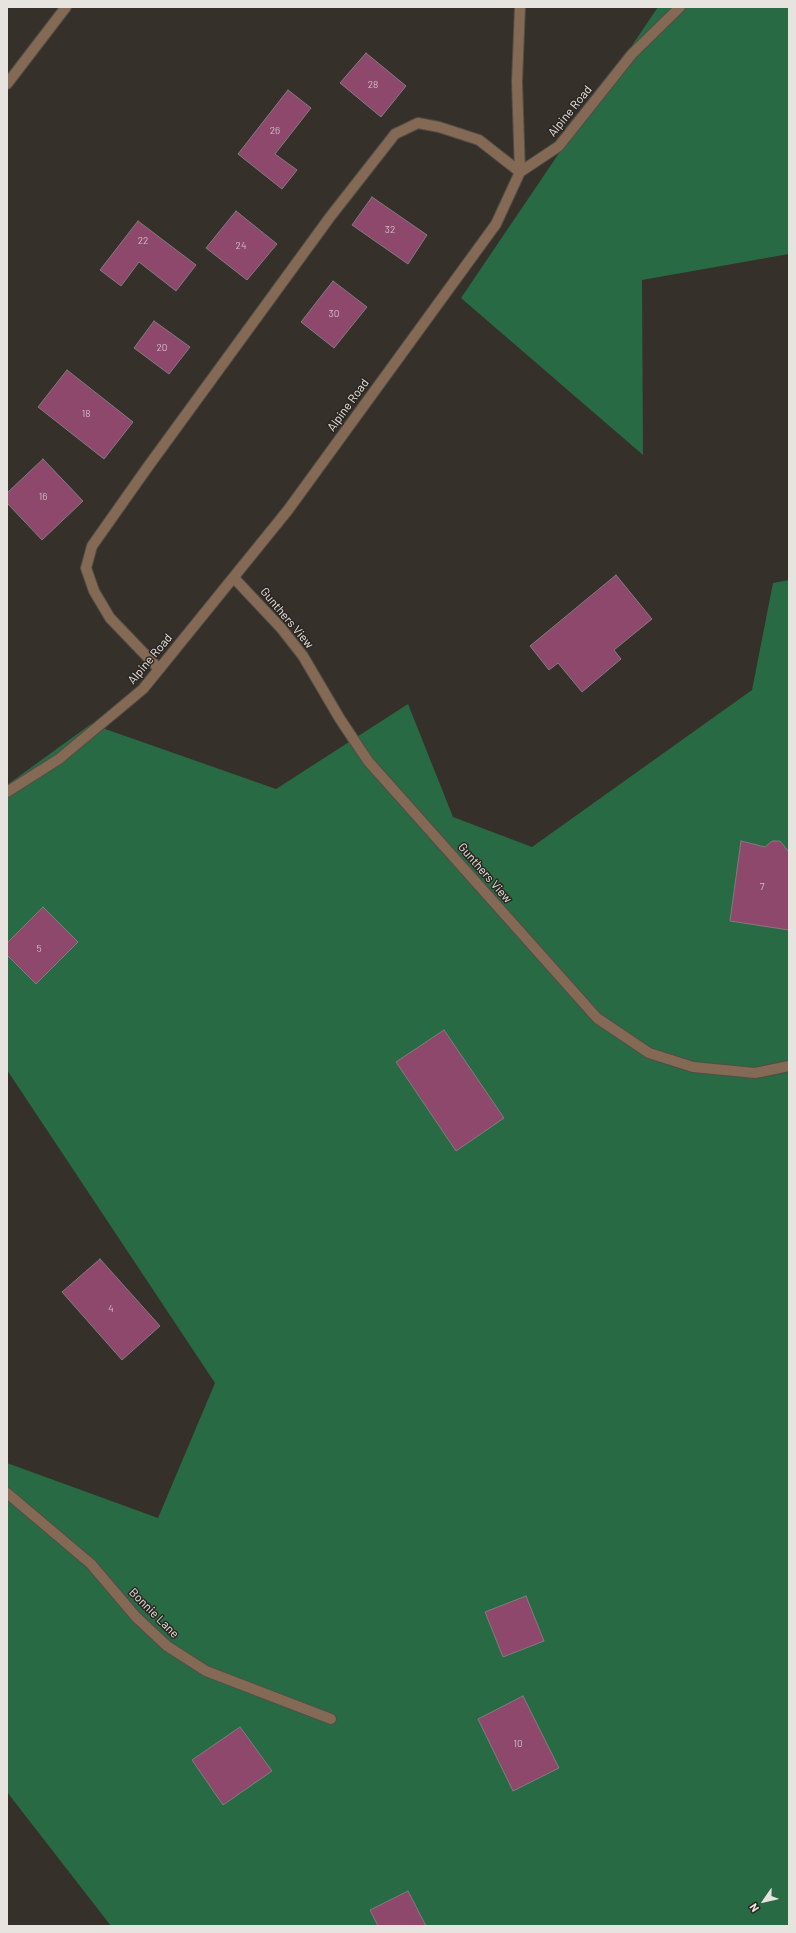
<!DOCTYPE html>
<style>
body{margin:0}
#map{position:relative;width:796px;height:1933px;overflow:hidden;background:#35302a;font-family:Barlow,sans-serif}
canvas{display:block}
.frame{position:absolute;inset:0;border:8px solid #e7e4e0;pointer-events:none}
.north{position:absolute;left:744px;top:1881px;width:40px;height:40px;-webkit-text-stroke:3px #2b2621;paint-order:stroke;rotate:236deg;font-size:11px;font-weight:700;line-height:16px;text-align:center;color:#e7e4e0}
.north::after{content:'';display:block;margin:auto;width:14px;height:18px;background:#e7e4e0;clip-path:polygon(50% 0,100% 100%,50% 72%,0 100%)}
</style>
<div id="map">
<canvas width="796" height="1933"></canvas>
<div class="frame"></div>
<div class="north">N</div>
</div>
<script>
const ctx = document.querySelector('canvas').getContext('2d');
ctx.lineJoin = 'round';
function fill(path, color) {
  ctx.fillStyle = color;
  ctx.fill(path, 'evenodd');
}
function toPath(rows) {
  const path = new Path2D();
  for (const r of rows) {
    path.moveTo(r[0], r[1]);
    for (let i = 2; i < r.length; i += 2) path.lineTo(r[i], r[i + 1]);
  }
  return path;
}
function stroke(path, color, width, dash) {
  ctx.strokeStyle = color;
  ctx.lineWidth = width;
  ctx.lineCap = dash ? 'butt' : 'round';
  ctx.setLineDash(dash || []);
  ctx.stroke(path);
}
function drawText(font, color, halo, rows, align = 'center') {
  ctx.font = font + ' Barlow,sans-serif';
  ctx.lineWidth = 3;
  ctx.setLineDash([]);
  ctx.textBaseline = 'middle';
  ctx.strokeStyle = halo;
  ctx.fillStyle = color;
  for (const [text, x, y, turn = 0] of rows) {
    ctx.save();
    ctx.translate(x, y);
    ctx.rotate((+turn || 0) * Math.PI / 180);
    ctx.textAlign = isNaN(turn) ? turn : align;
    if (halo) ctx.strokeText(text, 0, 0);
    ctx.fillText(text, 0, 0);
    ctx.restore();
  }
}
fill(toPath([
 [658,7,789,7,789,254,642,280,643,455,461,298],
 [789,580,789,1926,111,1926,7,1792,7,1463,158,1518,215,1383,7,1070,7,785,91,724,276,789,408,704,453,817,532,847,752,690,773,583]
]), '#286a44');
const building = toPath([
 [366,53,406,86,381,117,340,83,366,53],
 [288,90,311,108,275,154,297,170,282,189,238,154,288,90],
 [372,197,427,235,408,264,352,225,372,197],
 [236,211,277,244,247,280,206,248,236,211],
 [138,221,196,265,176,291,139,262,121,286,100,270,138,221],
 [333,281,367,307,334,348,301,322,333,281],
 [154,321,190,347,169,374,134,348,154,321],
 [67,370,133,422,104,459,38,407,67,370],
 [43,459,83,501,42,540,7,503,7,493,43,459],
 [616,575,652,619,614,650,621,659,582,692,558,663,549,670,530,646,616,575],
 [741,841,765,847,772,841,780,841,789,852,789,930,730,921,741,841],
 [43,907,78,942,36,984,7,955,7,943,43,907],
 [444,1030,504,1118,456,1151,396,1062,444,1030],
 [100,1259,160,1326,122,1360,62,1292,100,1259],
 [526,1596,544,1641,503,1657,485,1612,526,1596],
 [523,1696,559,1768,513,1791,478,1719,523,1696],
 [240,1727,272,1771,223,1805,192,1760,240,1727],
 [408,1891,426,1926,378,1926,370,1910,408,1891]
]);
fill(building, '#8d486c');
stroke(building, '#837b7e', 1);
const minor = toPath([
 [7,84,66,7],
 [520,172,517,82,520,7],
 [234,578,281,628,303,656,340,719,368,761,597,1018,649,1053,693,1067,755,1073,789,1066],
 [159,669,110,618,94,591,86,568,92,546,147,468,330,217,395,134,418,123,439,127,479,140,520,172],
 [7,792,59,759,143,689,288,510,496,224,520,172,559,146,632,54,680,7],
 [7,1493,91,1564,136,1617,167,1646,206,1671,331,1719]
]);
stroke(minor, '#514d47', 12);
stroke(minor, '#846954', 10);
drawText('10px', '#d0bdc3', null, [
 ["28",373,85],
 ["26",275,131],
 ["32",390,230],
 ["22",143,241],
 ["24",241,246],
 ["30",334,314],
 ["20",162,348],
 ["18",86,414],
 ["16",43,497],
 ["7",762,887],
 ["5",39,949],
 ["4",111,1309],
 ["10",518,1744]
]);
drawText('12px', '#e7e4e0', '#2b2621', [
 ["Alpine Road",570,111,-51],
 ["Alpine Road",348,405,-54],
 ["Gunthers View",287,618,50],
 ["Alpine Road",150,659,-50],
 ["Gunthers View",485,873,49],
 ["Bonnie Lane",154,1613,45]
]);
</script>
